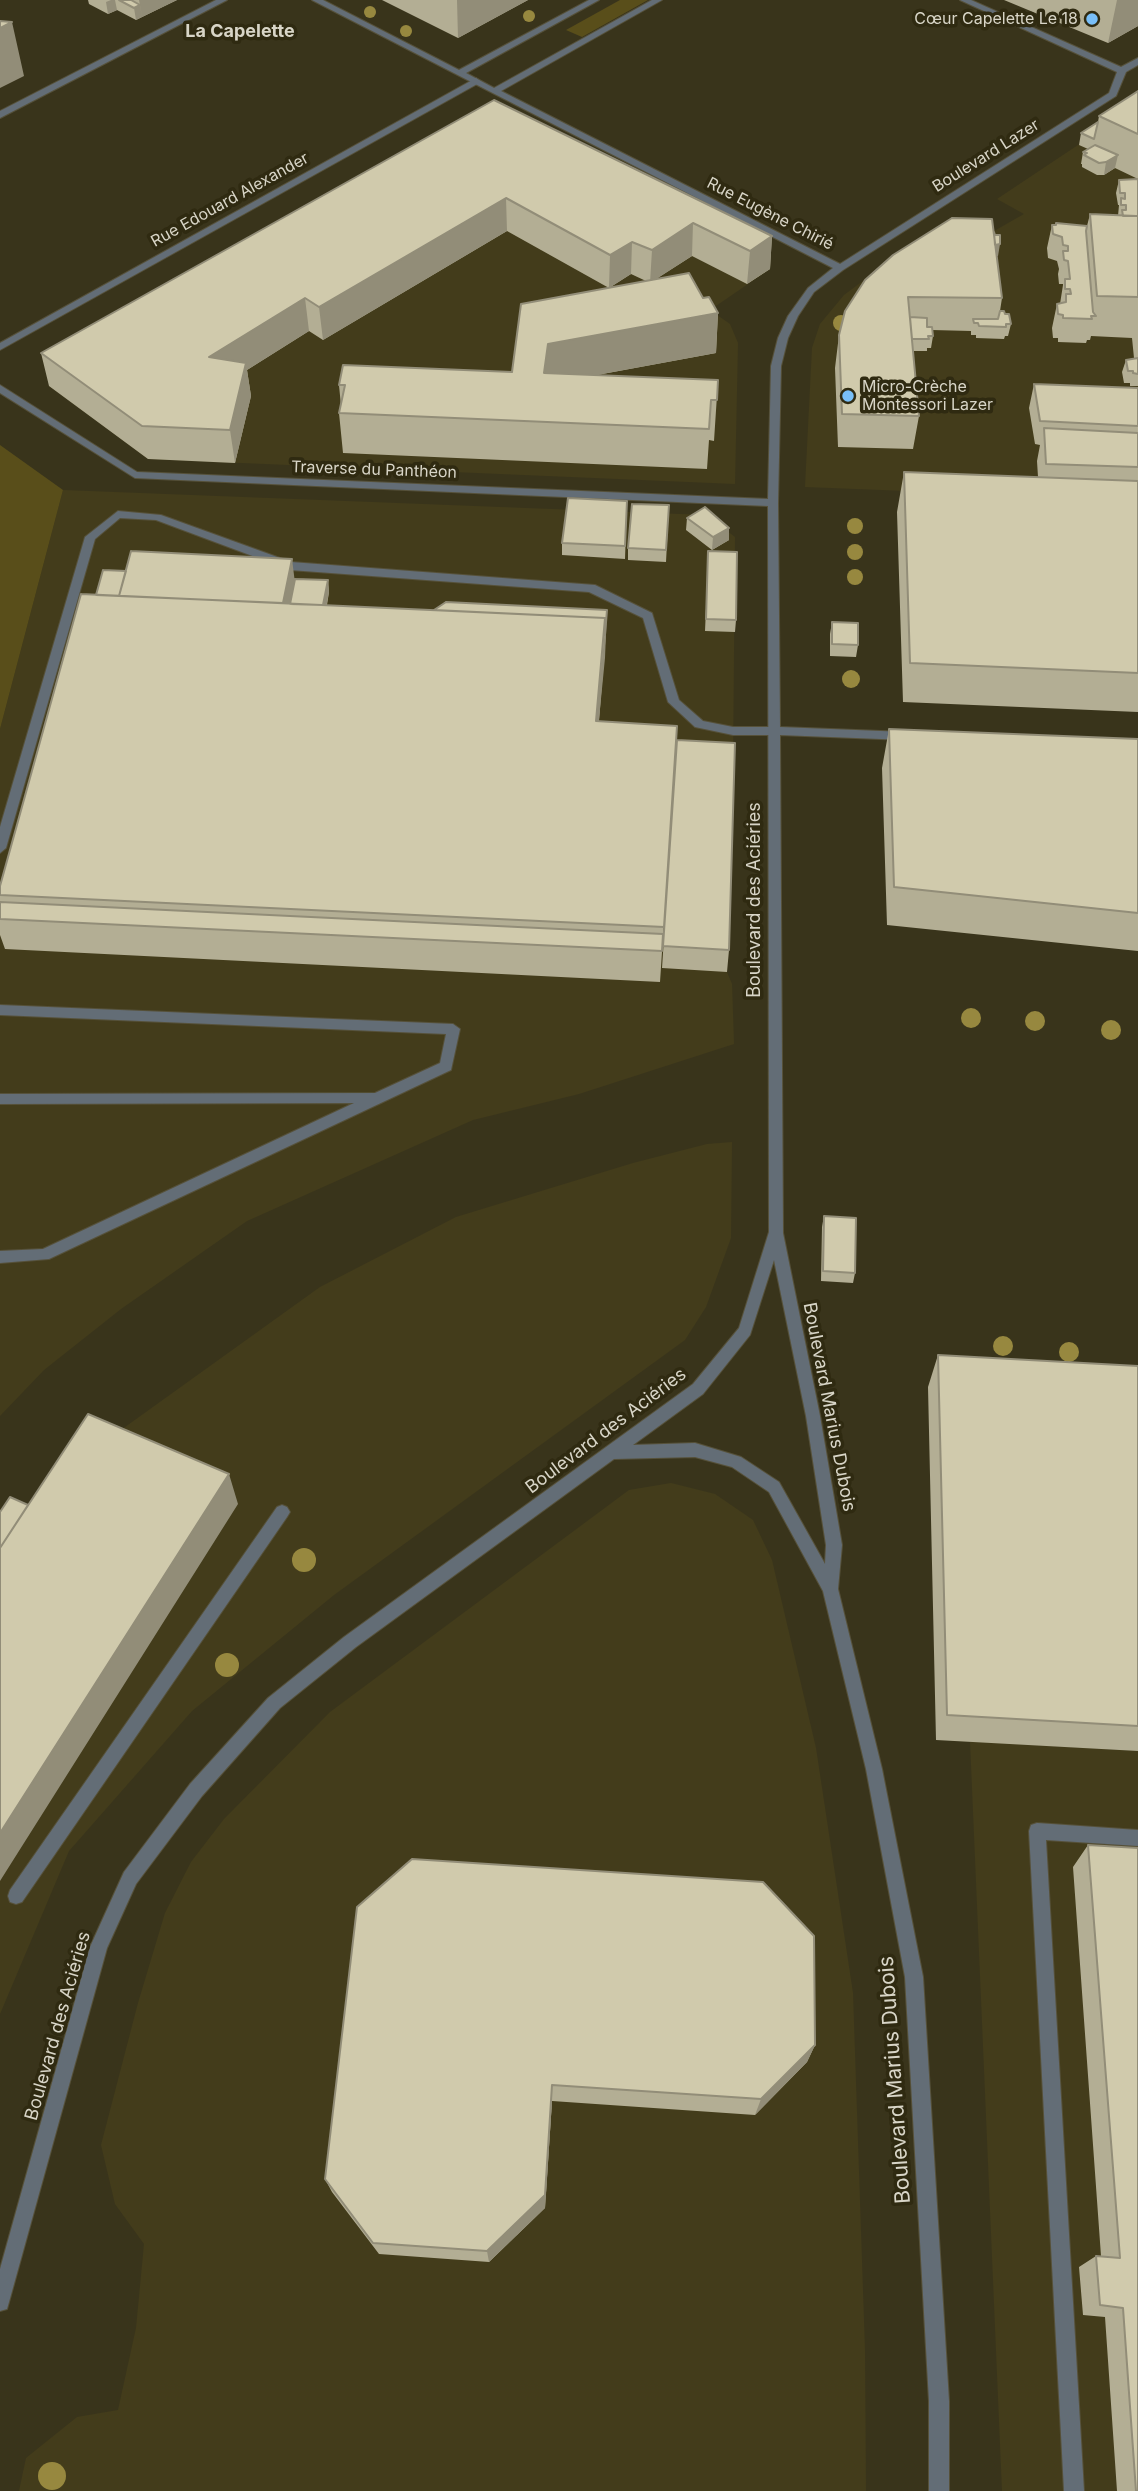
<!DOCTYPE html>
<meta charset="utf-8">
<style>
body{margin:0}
canvas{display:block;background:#39341b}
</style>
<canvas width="1138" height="2491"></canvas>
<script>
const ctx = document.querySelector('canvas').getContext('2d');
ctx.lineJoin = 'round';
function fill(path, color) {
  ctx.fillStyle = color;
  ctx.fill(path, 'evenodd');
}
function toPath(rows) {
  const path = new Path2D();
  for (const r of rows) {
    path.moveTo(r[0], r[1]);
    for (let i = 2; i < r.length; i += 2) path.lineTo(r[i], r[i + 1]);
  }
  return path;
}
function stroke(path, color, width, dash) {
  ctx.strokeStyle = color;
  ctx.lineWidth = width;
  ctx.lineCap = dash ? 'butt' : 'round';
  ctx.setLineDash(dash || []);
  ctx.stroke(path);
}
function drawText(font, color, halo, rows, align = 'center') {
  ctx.font = font + ' Inter,sans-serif';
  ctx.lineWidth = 7;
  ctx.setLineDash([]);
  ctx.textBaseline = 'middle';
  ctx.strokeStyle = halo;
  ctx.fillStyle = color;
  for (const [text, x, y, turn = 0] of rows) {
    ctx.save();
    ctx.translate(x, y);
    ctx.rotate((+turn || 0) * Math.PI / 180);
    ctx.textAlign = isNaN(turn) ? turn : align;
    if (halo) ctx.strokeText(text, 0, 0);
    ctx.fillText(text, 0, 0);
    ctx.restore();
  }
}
fill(toPath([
 [1138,105,1138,500,805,487,812,348,820,324,844,295,875,272,973,243,1024,214,997,199],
 [495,132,770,269,710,310,730,324,738,343,735,484,148,459,49,386],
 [63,490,706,515,735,537,733,765,727,972,732,984,734,1044,579,1094,473,1120,247,1221,121,1309,44,1370,0,1416,0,729],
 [732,1142,731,1238,706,1307,685,1340,334,1595,192,1711,69,1851,0,2014,0,1543,100,1445,320,1287,456,1217,633,1163,707,1144],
 [671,1483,715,1494,753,1520,772,1560,816,1748,853,1993,865,2350,866,2491,19,2491,26,2458,77,2417,118,2410,136,2328,144,2244,115,2204,101,2145,138,2003,165,1913,191,1862,224,1819,330,1712,629,1490],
 [970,1741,1138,1751,1138,2491,1002,2491]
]), '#433c1b');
fill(toPath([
 [620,0,648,0,582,37,566,30],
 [0,445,63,490,0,729]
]), '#594e1a');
const service = toPath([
 [118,511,161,515,291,562,595,585,652,613,679,700,703,721,733,727,774,727,780,731,774,735,733,735,695,727,668,702,643,618,589,592,290,570,156,520,120,518,95,539,6,848,0,853,0,827,85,537,118,511],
 [0,1005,453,1024,460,1029,451,1070,49,1259,0,1263,0,1251,43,1249,354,1103,0,1104,0,1094,375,1093,440,1063,446,1034,0,1015,0,1005],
 [282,1505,287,1507,290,1512,287,1517,22,1902,16,1904,10,1902,8,1896,10,1890,277,1507,282,1505],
 [1037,1823,1138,1830,1138,1846,1046,1840,1084,2491,1064,2491,1029,1831,1031,1825,1037,1823]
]);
const pedestrian = toPath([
 [476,78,480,81,479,83,0,350,0,343,476,78]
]);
const minor = toPath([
 [216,0,227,0,0,118,0,111,216,0],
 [312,0,323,0,459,70,589,0,599,0,466,73,494,88,652,0,662,0,501,91,840,264,1109,93,1117,72,960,0,971,0,1121,67,1138,58,1138,65,1126,72,1116,96,843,270,814,292,798,316,788,338,781,366,778,503,780,727,906,732,912,736,906,740,780,735,783,1233,820,1416,842,1545,838,1589,882,1769,923,1977,949,2401,949,2491,929,2491,929,2401,905,1977,866,1769,823,1591,769,1492,732,1467,695,1457,614,1459,356,1647,280,1708,202,1796,136,1884,107,1948,9,2302,7,2309,0,2311,0,2269,90,1947,124,1872,190,1784,268,1698,344,1637,693,1384,739,1328,769,1232,768,506,135,478,0,393,0,385,137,472,768,499,771,366,778,338,788,316,808,288,833,268,312,0],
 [774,1260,806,1416,826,1545,825,1564,779,1482,741,1457,695,1443,633,1445,703,1394,750,1335,774,1260]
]);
stroke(service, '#56513a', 2);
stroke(pedestrian, '#56513a', 2);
stroke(minor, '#56513a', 2);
fill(service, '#636d76');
fill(pedestrian, '#636d76');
fill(minor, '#636d76');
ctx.fillStyle = '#97883f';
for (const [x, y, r] of [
 [370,12,6],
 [529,16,6],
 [406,31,6],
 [841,323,8],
 [855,526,8],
 [855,552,8],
 [855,577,8],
 [851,679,9],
 [971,1018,10],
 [1035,1021,10],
 [1111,1030,10],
 [1003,1346,10],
 [1069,1352,10],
 [304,1560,12],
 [227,1665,12],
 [52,2476,14]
]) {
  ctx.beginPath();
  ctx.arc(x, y, r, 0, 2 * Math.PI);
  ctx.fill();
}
fill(toPath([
 [88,0,177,0,136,20,117,10,108,14,89,4],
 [382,0,528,0,458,38],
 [1004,0,1138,0,1138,26,1108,43],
 [1138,91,1138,386,1130,386,1130,383,1124,383,1122,372,1126,360,1134,358,1132,338,1091,336,1090,340,1087,340,1086,343,1058,342,1058,338,1053,338,1052,328,1057,304,1060,304,1063,285,1063,284,1059,284,1058,274,1059,269,1057,261,1048,258,1047,248,1052,225,1055,225,1056,223,1087,226,1090,214,1118,216,1119,205,1118,205,1116,193,1119,180,1138,179,1115,168,1104,175,1097,175,1082,167,1082,164,1081,164,1083,152,1088,149,1079,145,1081,133,1098,122,1099,116],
 [494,100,772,236,770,269,747,284,692,256,656,279,703,298,718,313,716,353,597,375,718,380,714,441,709,440,707,469,343,453,339,413,341,406,339,385,512,372,609,288,507,231,323,340,309,331,247,370,251,396,235,463,148,459,49,386,41,353],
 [631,274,646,281,609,288],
 [994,232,998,256,997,256,1002,298,1000,311,1011,324,1008,336,1005,336,1004,339,976,338,976,335,971,335,971,331,932,330,933,336,931,348,927,348,927,351,913,351,919,416,913,449,838,447,835,368,839,335],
 [1034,384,1138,388,1138,712,903,702,897,512,904,472,1038,477,1037,461,1040,445,1035,444,1029,408],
 [627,501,625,559,562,555,562,543],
 [669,505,666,562,628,560,628,548],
 [687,518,729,528,729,540,712,550,686,530],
 [708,563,736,620,735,632,705,631],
 [126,571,328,580,329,592,327,605,606,633,599,721,677,726,660,982,5,949,0,935,0,886,96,595],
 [832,622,858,645,856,657,830,656,830,634],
 [889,729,1138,739,1138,951,887,925,882,768],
 [677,740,729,950,727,972,662,968],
 [824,1216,855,1273,853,1283,821,1281,822,1227],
 [938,1355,1138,1366,1138,1751,936,1740,928,1387],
 [1088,1845,1138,2491,1117,2491,1105,2317,1083,2315,1079,2267,1096,2256,1101,2256,1073,1867],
 [357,1907,815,2045,807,2062,755,2115,552,2101,545,2208,489,2262,379,2254,332,2192,325,2179]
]), '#b3ae94');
fill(toPath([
 [111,0,113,0,115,11,108,14,106,2],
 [113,0,115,0,117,10,115,11],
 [139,0,177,0,142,17],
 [457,0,528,0,458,38],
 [1117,0,1138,0,1138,26,1108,43],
 [140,5,142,17,136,20,134,8],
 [12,22,24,76,0,88,0,28],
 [1118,155,1115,168,1104,175,1106,162],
 [506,198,507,231,323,340,319,307],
 [693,223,692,256,650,283,652,250],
 [772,236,770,269,747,284,750,251],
 [632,242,631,274,609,288,610,255],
 [1000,244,998,256,987,258,989,246],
 [305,298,309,331,247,370,251,396,235,463,230,430,209,357],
 [718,313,716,353,548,384,544,373,548,344],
 [729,528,729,540,712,550,713,537],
 [292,559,296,591,288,631,281,611],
 [328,580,329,592,319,645,317,633],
 [607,610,605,658,595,760,596,721],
 [229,1474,238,1504,0,1881,0,1833],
 [815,2045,807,2062,755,2115,761,2099],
 [552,2085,552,2101,545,2208,489,2262,487,2251]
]), '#928d78');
const building = toPath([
 [119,0,131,0,140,5,134,8,119,0],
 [0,21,12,22,0,28,0,21],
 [1138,91,1138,134,1099,116,1138,91],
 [494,100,772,236,750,251,693,223,652,250,632,242,610,255,506,198,319,307,305,298,209,357,246,363,230,430,142,426,41,353,494,100],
 [1098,122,1094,139,1081,133,1098,122],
 [1095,145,1118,155,1106,162,1099,163,1084,155,1087,153,1083,152,1095,145],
 [1138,179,1138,216,1123,216,1122,210,1126,210,1126,205,1121,205,1121,198,1125,199,1125,193,1120,193,1119,180,1138,179],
 [1090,214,1136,216,1138,216,1138,297,1097,296,1090,214],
 [952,218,992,219,1002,298,908,297,919,416,842,414,839,335,845,311,865,280,893,255,952,218],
 [1056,223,1087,226,1086,231,1093,312,1096,316,1091,316,1092,319,1063,318,1063,315,1058,314,1057,304,1066,302,1066,294,1071,294,1070,289,1065,289,1065,279,1070,279,1068,261,1064,260,1063,251,1068,251,1068,246,1063,245,1062,237,1053,234,1052,225,1056,225,1056,223],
 [994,232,995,235,1000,235,1000,244,995,245,994,232],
 [689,273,703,298,709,297,718,313,548,344,544,373,718,380,717,400,711,400,709,429,339,413,345,385,339,385,343,365,512,372,521,304,689,273],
 [1000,311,1004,311,1005,314,1009,314,1011,324,1006,324,1006,327,979,326,978,323,974,323,973,319,998,319,1000,311],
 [910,317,927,318,927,327,932,327,933,336,928,336,929,339,912,339,910,317],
 [1138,358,1138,374,1133,373,1133,371,1128,371,1126,360,1138,358],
 [1034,384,1138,388,1138,426,1040,421,1034,384],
 [1044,428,1138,433,1138,467,1046,464,1044,428],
 [904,472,1138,481,1138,673,910,663,904,472],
 [568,498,627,501,625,546,562,543,568,498],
 [632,504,669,505,666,550,628,548,632,504],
 [705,507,729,528,713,537,687,518,705,507],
 [131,551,292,559,283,603,119,596,131,551],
 [708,551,737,552,736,620,706,619,708,551],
 [103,570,126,571,119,596,96,595,103,570],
 [295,579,328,580,323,605,290,604,295,579],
 [81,594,605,618,596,721,677,726,664,927,0,895,0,886,81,594],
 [446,602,607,610,605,635,605,618,434,610,446,602],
 [832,622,858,623,858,645,832,644,832,622],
 [889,729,1138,739,1138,913,894,887,889,729],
 [677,740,735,743,729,950,663,946,677,740],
 [0,902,663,934,662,951,0,919,0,902],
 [824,1216,856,1218,855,1273,823,1271,824,1216],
 [938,1355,1138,1366,1138,1726,947,1715,938,1355],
 [88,1414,229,1474,0,1833,0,1548,88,1414],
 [10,1497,28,1505,0,1548,0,1512,10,1497],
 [1088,1845,1138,1848,1138,2491,1136,2491,1123,2308,1100,2305,1096,2256,1120,2258,1088,1845],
 [412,1859,763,1882,814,1936,815,2045,761,2099,552,2085,545,2195,487,2251,373,2243,325,2179,357,1907,412,1859]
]);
fill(building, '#d0caac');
stroke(building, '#928d78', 2);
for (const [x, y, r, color] of [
 [1092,19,7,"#79bff8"],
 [848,396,7,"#79bff8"]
]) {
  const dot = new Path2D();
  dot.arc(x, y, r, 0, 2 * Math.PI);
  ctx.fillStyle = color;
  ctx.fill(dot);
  stroke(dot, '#2f2a11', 2.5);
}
drawText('16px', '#d8d5c7', '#2f2a11', [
 ["Cœur Capelette Le 18",1078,19],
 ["Micro-Crèche",862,387,"left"],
 ["Montessori Lazer",862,405,"left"]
], 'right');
drawText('16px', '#d8d5c7', '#2f2a11', [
 ["Boulevard Lazer",986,156,-32],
 ["Rue Edouard Alexander",230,200,-29],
 ["Rue Eugène Chirié",770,214,27],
 ["Traverse du Panthéon",374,470,2]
]);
drawText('bold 18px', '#d8d5c7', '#2f2a11', [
 ["La Capelette",240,32]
]);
drawText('18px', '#d8d5c7', '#2f2a11', [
 ["Boulevard des Aciéries",755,900,-90],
 ["Boulevard Marius Dubois",829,1407,79],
 ["Boulevard des Aciéries",606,1431,-37],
 ["Boulevard des Aciéries",58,2026,-74]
]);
drawText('21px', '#d8d5c7', '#2f2a11', [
 ["Boulevard Marius Dubois",895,2080,-94]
]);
</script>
